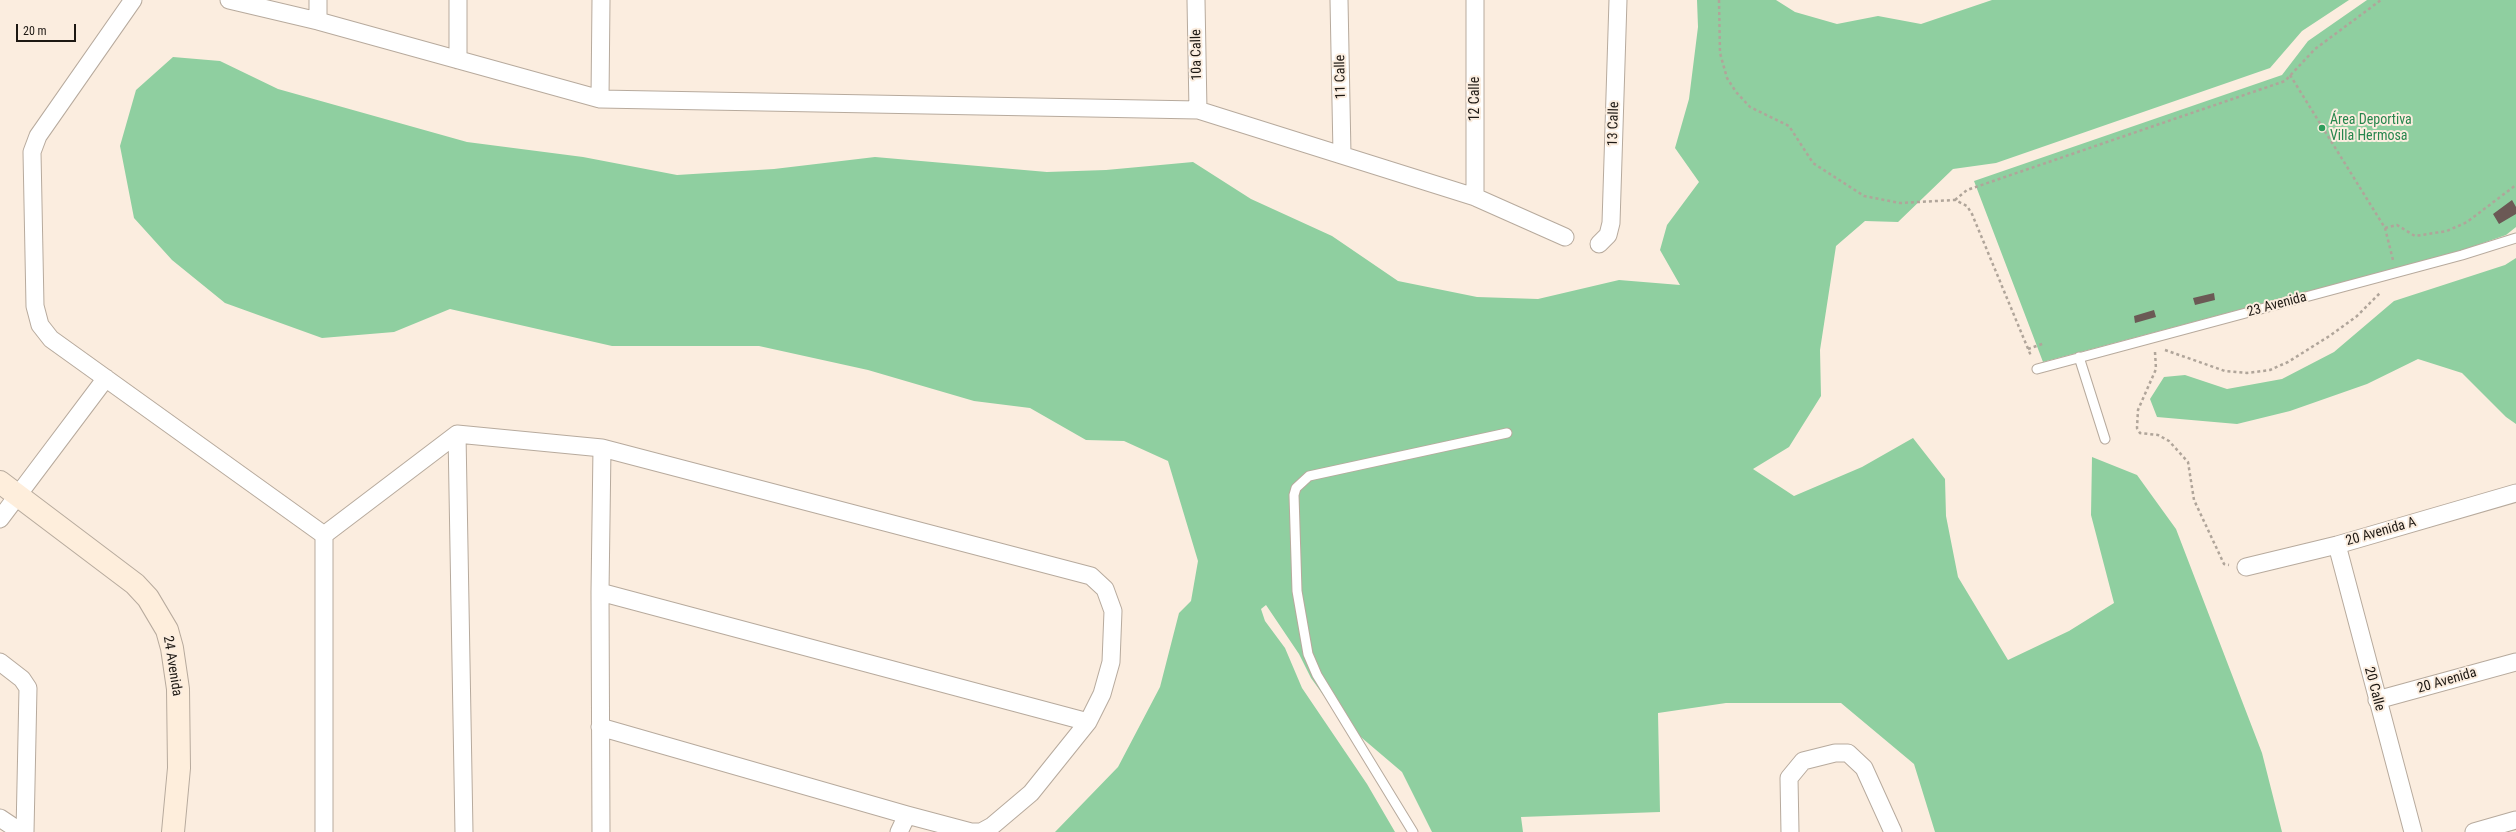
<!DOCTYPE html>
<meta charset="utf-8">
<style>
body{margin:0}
#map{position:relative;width:2516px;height:832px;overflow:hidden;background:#fbeddf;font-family:"Roboto Condensed",sans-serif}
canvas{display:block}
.scale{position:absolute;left:16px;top:24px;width:60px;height:18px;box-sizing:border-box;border:2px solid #1d1813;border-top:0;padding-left:5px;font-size:12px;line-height:14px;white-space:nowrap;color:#1d1813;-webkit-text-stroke:3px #fbeddf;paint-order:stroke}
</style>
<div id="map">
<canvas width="2516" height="832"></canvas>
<div class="scale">20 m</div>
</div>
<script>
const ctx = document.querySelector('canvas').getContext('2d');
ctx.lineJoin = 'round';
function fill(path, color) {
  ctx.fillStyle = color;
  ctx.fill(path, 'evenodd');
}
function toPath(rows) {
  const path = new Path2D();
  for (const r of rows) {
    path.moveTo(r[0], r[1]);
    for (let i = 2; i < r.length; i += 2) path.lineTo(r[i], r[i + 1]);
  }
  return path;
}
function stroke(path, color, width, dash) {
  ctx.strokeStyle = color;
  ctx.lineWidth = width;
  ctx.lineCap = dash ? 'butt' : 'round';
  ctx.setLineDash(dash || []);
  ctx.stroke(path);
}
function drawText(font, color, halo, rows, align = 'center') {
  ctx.font = font + ' "Roboto Condensed",sans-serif';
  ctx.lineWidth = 4;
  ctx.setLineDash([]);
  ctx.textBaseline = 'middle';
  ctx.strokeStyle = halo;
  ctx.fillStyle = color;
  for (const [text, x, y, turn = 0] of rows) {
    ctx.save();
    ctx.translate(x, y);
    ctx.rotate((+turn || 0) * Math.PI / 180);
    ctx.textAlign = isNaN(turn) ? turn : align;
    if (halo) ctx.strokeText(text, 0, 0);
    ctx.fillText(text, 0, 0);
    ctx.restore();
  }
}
fill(toPath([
 [1697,0,1776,0,1795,12,1837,24,1878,16,1921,24,1992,0,2349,0,2302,31,2270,68,1996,163,1953,169,1898,222,1865,221,1836,246,1820,350,1821,396,1789,447,1753,469,1794,496,1862,467,1913,438,1945,479,1946,516,1958,577,2008,660,2069,631,2114,603,2091,515,2092,457,2137,475,2176,529,2262,753,2282,832,1935,832,1914,764,1841,703,1726,703,1658,713,1660,812,1521,817,1523,832,1432,832,1402,772,1342,721,1311,678,1299,654,1266,605,1261,609,1265,621,1285,648,1302,688,1367,784,1395,832,1055,832,1118,767,1160,687,1179,613,1191,601,1198,561,1168,461,1124,441,1086,440,1030,408,974,401,868,370,759,346,612,346,450,309,394,332,322,338,225,303,172,260,134,218,120,146,136,90,173,57,220,61,278,89,467,142,583,157,677,175,774,169,875,157,1047,172,1106,170,1193,162,1251,199,1332,236,1398,281,1477,297,1538,299,1619,280,1680,285,1660,250,1667,225,1699,182,1675,148,1689,99,1698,27],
 [2367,0,2516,0,2516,227,2506,235,2460,251,2043,362,1974,181,2282,75,2308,41],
 [2516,258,2516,424,2506,417,2462,373,2418,359,2367,384,2290,411,2237,424,2157,417,2150,399,2164,377,2185,375,2227,389,2282,379,2334,352,2394,301,2505,265]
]), '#8fcfa0');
fill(toPath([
 [2512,200,2516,207,2516,214,2499,224,2493,214],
 [2214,293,2215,300,2195,305,2193,298],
 [2154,310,2156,317,2135,323,2134,316]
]), '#6b5955');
const lane = toPath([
 [2079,357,2105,439],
 [2037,369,2462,255,2516,238],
 [1413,832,1317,675,1308,654,1297,591,1294,495,1296,488,1309,476,1507,433]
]);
const street = toPath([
 [133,0,38,136,32,152,35,306,40,325,51,339,324,535],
 [229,0,318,21,600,99,1198,110,1475,197,1565,237],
 [318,0,318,21],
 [458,0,458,60],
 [1196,0,1198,110],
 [1339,0,1342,154],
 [600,99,601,0],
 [1475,197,1475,0],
 [1599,244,1608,235,1611,223,1618,0],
 [457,434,464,832],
 [0,519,106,378],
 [324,535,457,434,602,448,1091,576,1105,589,1113,611,1111,662,1102,694,1088,722,1031,793,992,826,981,832,971,832,907,815,600,727],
 [2337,545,2413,832],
 [2246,567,2337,545,2516,493],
 [600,592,1088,722],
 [0,662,22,679,28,688,25,832],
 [2377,700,2516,662],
 [0,818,21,832],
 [324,832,324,535],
 [601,832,600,592,602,448],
 [899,832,907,815],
 [1790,832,1789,778,1803,761,1835,753,1848,753,1864,768,1893,832],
 [2474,832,2516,820]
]);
const secondary = toPath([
 [0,482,135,584,148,598,167,630,172,648,178,689,179,768,173,832]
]);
stroke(lane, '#b7aa9d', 11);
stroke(street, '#b7aa9d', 19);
stroke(secondary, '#b7aa9d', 24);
stroke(toPath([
 [1719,0,1720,53,1727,78,1736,92,1750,107,1789,126,1813,163,1864,196,1900,203,1955,200,1967,206,1972,214,2031,356],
 [2290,75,2385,228,2393,260],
 [1955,200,1967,190,2285,81,2315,49,2381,0],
 [2385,228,2397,225,2415,236,2447,231,2467,222,2516,185],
 [2028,349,2045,343],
 [2165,350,2225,371,2247,373,2270,370,2288,362,2331,335,2357,316,2381,292],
 [2155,352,2156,369,2138,410,2137,428,2140,433,2158,435,2169,441,2188,462,2194,500,2224,564,2229,565]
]), '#b0a59a', 2.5, [3, 3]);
stroke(lane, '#fff', 9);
stroke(street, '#fff', 17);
stroke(secondary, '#feeedc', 22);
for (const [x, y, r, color] of [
 [2322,128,4,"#2e9e5b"]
]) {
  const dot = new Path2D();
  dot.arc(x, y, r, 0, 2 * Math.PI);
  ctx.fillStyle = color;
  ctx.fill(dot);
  stroke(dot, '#fbeddf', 1.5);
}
drawText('14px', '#1d1813', '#fbeddf', [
 ["10a Calle",1197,55,-91],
 ["11 Calle",1341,77,-91],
 ["12 Calle",1475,99,-90],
 ["13 Calle",1614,124,-88],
 ["23 Avenida",2277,305,-15],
 ["20 Avenida A",2381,532,-16],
 ["24 Avenida",172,666,81],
 ["20 Avenida",2447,681,-16],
 ["20 Calle",2374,689,75]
]);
drawText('14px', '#27864d', '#fbeddf', [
 ["Área Deportiva",2330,120],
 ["Villa Hermosa",2330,136]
], 'left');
</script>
